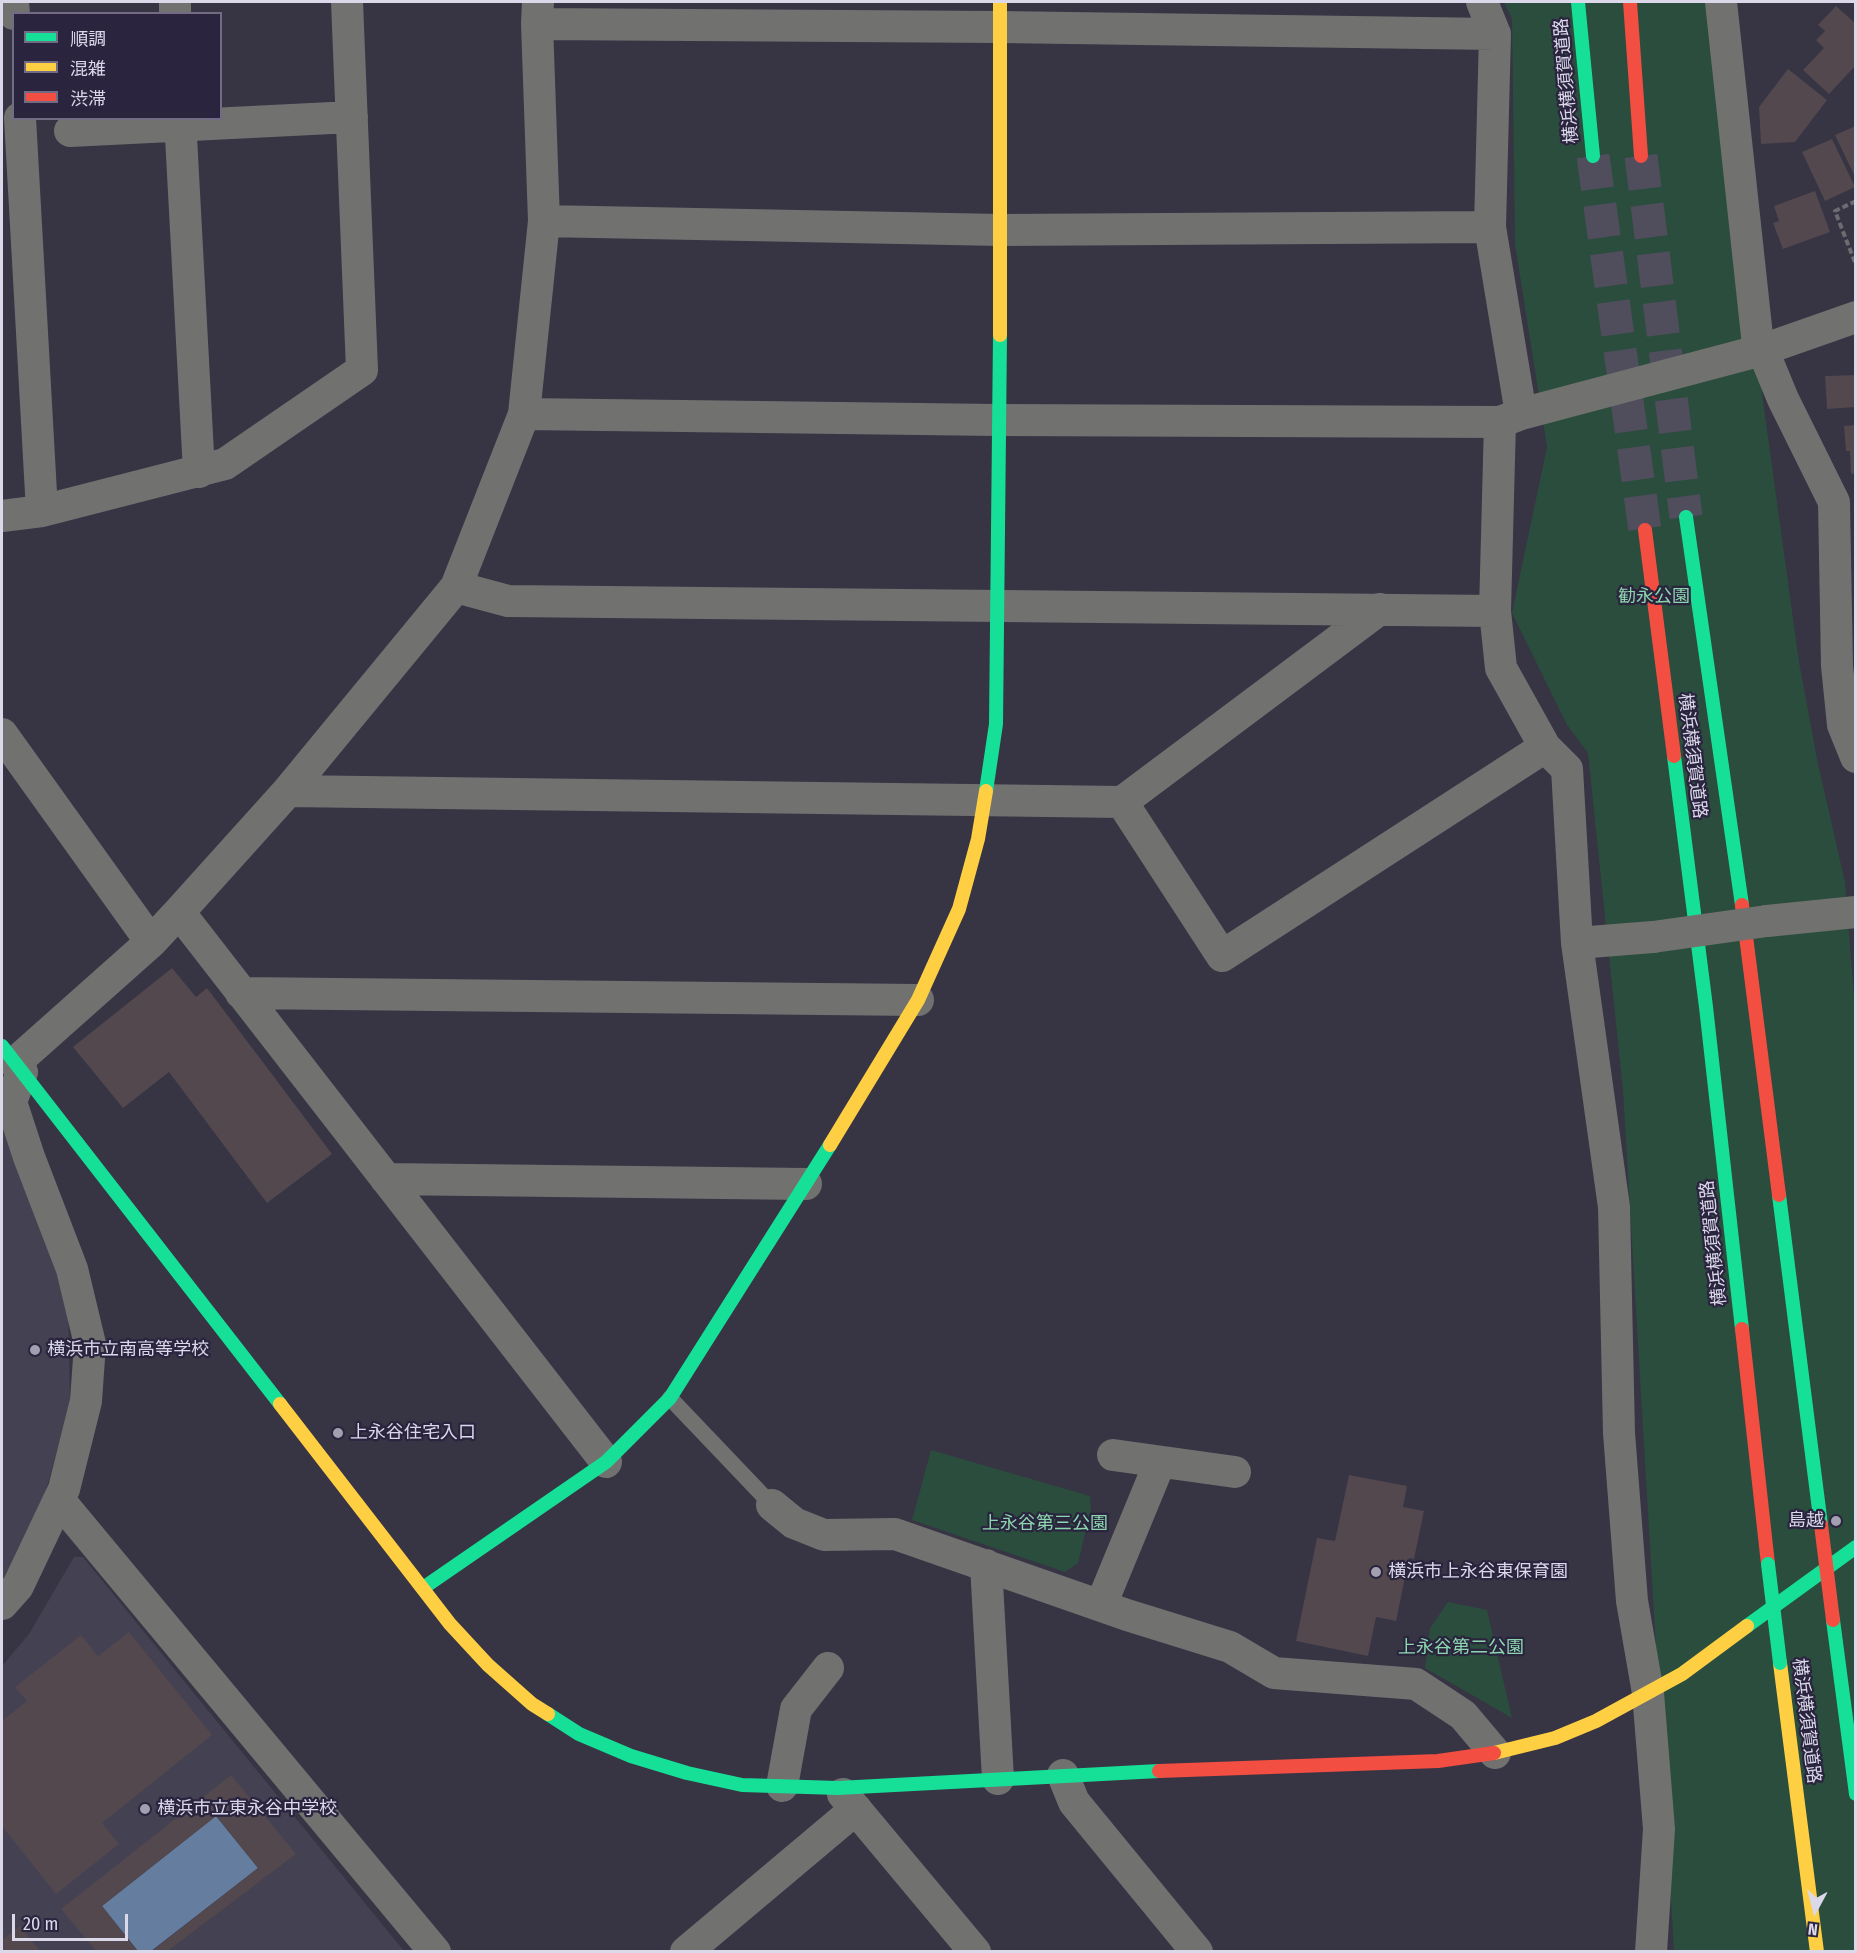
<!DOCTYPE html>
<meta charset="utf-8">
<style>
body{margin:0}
#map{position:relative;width:1857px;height:1953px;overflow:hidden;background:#373444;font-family:"Fira Sans Condensed","Noto Sans JP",sans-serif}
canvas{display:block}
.frame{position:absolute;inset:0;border:3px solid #dbd8ea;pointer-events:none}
.legend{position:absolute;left:12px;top:12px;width:210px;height:108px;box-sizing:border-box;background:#2a243f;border:2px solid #716c83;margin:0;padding:8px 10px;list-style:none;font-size:18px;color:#dbd8ea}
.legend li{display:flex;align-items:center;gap:12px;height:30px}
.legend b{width:30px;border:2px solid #716c83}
.north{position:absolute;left:1785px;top:1881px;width:60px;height:60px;-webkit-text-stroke:4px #2a243f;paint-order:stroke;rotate:187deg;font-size:16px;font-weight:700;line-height:24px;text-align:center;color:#dbd8ea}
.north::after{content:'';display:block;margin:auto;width:21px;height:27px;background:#dbd8ea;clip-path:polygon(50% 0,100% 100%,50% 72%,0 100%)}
.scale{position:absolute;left:12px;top:1914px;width:116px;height:27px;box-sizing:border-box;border:3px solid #dbd8ea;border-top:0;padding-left:8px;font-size:18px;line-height:21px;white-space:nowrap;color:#dbd8ea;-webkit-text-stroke:4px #2a243f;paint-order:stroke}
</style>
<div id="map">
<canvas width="1857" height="1953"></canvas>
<div class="frame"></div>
<ul class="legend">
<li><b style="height:8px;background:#16e098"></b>順調</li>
<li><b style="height:8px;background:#ffcf43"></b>混雑</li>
<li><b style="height:8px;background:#f24e42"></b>渋滞</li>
</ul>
<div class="north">N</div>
<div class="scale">20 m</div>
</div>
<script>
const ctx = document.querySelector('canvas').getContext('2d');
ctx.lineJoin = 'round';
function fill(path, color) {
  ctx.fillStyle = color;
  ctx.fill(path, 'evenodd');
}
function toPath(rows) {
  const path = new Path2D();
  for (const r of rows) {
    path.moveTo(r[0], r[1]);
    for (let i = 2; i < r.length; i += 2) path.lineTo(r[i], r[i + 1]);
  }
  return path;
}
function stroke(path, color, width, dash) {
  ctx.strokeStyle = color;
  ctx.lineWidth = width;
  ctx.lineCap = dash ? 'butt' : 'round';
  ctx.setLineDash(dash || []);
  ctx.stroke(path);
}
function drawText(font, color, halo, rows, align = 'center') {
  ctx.font = font + ' "Fira Sans Condensed","Noto Sans JP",sans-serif';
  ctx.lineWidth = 4.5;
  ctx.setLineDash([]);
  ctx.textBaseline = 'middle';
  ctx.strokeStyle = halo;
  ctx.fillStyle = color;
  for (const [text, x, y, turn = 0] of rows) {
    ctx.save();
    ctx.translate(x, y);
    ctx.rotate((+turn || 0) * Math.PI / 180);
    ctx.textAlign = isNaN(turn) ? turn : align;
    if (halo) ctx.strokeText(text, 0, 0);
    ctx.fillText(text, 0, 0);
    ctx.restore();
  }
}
fill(toPath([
 [2,1124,68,1297,70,1403,37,1523,2,1592],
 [74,1557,83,1557,404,1951,2,1952,2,1666,29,1634]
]), '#444152');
fill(toPath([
 [1504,2,1710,2,1714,45,1799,662,1818,764,1845,882,1855,1011,1855,1951,1674,1951,1623,1091,1588,753,1567,725,1512,613,1547,447,1515,244,1512,19],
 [931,1450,1090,1496,1091,1509,1078,1563,1065,1572,912,1520],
 [1448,1602,1487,1610,1512,1718,1425,1668,1430,1628]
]), '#2a4d3d');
fill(toPath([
 [216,1816,258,1868,151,1951,138,1951,102,1906]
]), '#657ea0');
fill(toPath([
 [1836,6,1856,24,1856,65,1829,94,1803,70,1824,48,1816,40,1825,31,1818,25],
 [1788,69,1827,100,1795,142,1761,144,1759,107],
 [1856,126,1856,179,1835,135],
 [1832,139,1855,187,1825,201,1802,152],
 [1815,191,1830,232,1783,249,1773,223,1779,221,1774,206],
 [1856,375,1856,407,1827,409,1825,376],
 [1856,425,1856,473,1851,474,1850,451,1846,451,1844,426],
 [172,968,196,997,207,988,332,1154,267,1203,169,1072,123,1108,73,1047],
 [1349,1475,1407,1486,1403,1507,1424,1511,1414,1559,1409,1558,1396,1621,1376,1617,1368,1656,1296,1641,1317,1538,1335,1541],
 [129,1632,212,1735,102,1823,119,1844,56,1894,2,1826,2,1721,27,1701,15,1687,81,1635,98,1656],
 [231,1775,296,1854,166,1952,151,1952,258,1868,216,1816,102,1906,138,1952,97,1952,61,1909],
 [20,1926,41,1952,2,1952,2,1940]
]), '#52484e');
stroke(toPath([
 [1593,156,1645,530],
 [1641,156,1686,517]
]), '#504d5d', 33, [33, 16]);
stroke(toPath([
 [1856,201,1835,211,1856,265]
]), '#6c6b70', 4, [6, 3]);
stroke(toPath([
 [670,1398,772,1505]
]), '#717170', 16);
stroke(toPath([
 [13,2,14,14],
 [175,2,175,14],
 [1482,2,1495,34,1490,227,1521,414],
 [1721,2,1757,336,1783,399,1834,502,1837,666,1843,725,1856,757],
 [537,24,999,27,1495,34],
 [20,118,42,511],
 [180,118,199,472],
 [70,131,352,117],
 [544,221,1001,230,1490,227],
 [524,414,997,420,1500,422],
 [2,516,42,511,225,464,362,370,347,2],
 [456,587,508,601,1495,611],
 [2,734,151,942],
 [288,791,1122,802,1380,609],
 [1122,802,1222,956,1545,747],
 [179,912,606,1462],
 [1767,921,1856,912],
 [1577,943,1653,937],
 [241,993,918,1000],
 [15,1063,151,942,179,912,288,791,456,587,524,414,544,221,537,24,538,2],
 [386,1179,806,1184],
 [1113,1455,1235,1472],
 [59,1500,435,1952],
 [772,1505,794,1523,824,1535,895,1534,1127,1615,1230,1647,1274,1673,1416,1684,1463,1715,1495,1753],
 [986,1565,998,1779],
 [2,1604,18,1586,64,1489,86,1401,90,1344,72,1269,29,1157,11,1102,22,1072],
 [1101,1605,1160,1462],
 [1063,1775,1074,1802,1197,1952],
 [782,1786,796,1709,828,1668],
 [843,1794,975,1952],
 [686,1952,856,1809],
 [1651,1952,1659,1829,1648,1693,1632,1601,1619,1433,1614,1207,1577,943,1567,769,1545,747,1501,668,1495,611,1500,422,1521,414,1762,350,1856,317]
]), '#717170', 32);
stroke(toPath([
 [1578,2,1593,156],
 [1686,517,1742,905],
 [1674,756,1706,1007,1742,1329],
 [986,791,996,724,1000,335],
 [2,1046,280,1404],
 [1779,1195,1821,1525],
 [423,1588,606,1462,670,1398,830,1145],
 [1833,1620,1856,1794],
 [1747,1626,1856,1547],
 [548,1714,579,1734,631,1756,687,1773,742,1785,838,1788,1159,1771]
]), '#16e098', 14);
stroke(toPath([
 [1000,335,1000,2],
 [830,1145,918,1000,959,909,978,839,986,791],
 [280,1404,450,1624,488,1665,532,1704,548,1714],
 [1780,1663,1817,1952],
 [1494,1753,1555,1738,1596,1721,1682,1674,1747,1626]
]), '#ffcf43', 14);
stroke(toPath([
 [1630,2,1641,156],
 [1645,530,1674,756],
 [1742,905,1779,1195],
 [1742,1329,1768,1564],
 [1159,1771,1438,1761,1494,1753]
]), '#f24e42', 14);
stroke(toPath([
 [1653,937,1767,921]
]), '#717170', 32);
stroke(toPath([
 [1768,1564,1780,1663]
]), '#16e098', 14);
stroke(toPath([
 [1821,1525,1833,1620]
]), '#f24e42', 14);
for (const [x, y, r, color] of [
 [35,1350,6,"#a29fb0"],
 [338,1433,6,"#a29fb0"],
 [1836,1521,6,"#a29fb0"],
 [1376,1572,6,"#a29fb0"],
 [145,1809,6,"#a29fb0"]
]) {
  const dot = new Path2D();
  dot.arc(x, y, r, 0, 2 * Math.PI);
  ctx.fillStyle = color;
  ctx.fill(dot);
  stroke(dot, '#2a243f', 2);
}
drawText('18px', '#dbd8ea', '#2a243f', [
 ["横浜横須賀道路",1567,81,-95],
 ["横浜横須賀道路",1692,756,83],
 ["横浜横須賀道路",1714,1243,-96],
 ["横浜横須賀道路",1806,1721,83]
]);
drawText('18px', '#8cd6ae', '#2a243f', [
 ["勧永公園",1654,597],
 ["上永谷第三公園",1045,1524],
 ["上永谷第二公園",1461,1648]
]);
drawText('18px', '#dbd8ea', '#2a243f', [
 ["横浜市立南高等学校",47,1350],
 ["上永谷住宅入口",350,1433],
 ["島越",1824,1521,"right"],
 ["横浜市上永谷東保育園",1388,1572],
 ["横浜市立東永谷中学校",157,1809]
], 'left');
</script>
